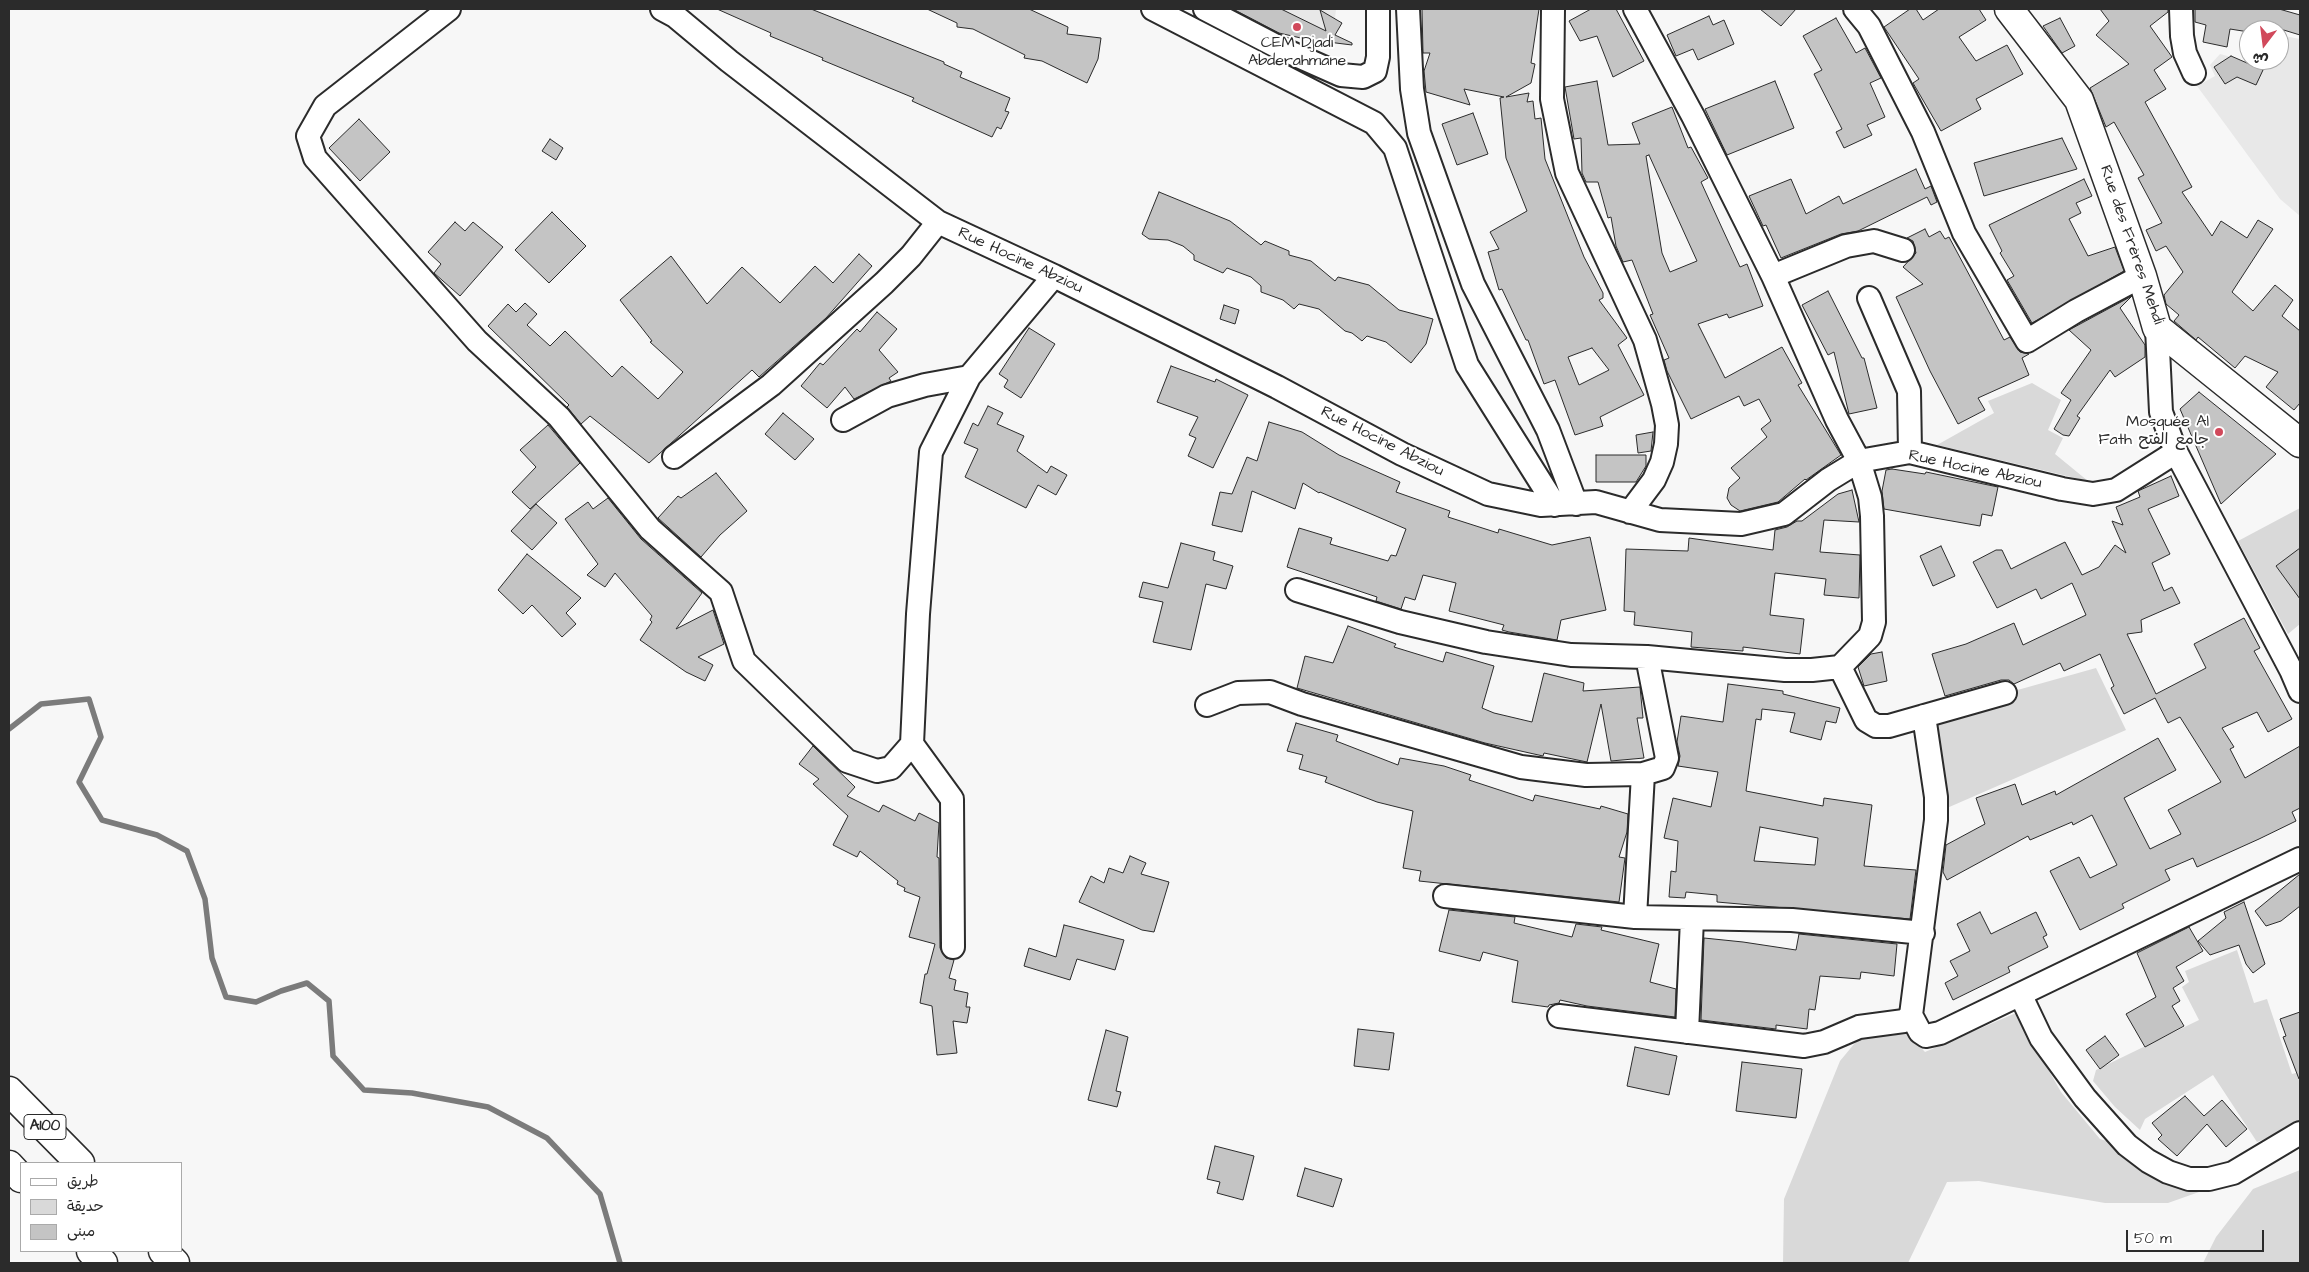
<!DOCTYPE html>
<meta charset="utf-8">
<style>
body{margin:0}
#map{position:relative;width:2309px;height:1272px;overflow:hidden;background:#f7f7f7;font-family:"Architects Daughter","Playpen Sans Arabic",sans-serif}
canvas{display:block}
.frame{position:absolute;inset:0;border:10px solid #2b2b2b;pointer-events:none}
.legend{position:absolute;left:20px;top:1162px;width:162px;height:90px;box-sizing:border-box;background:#fff;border:1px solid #aaa;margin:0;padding:6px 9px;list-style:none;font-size:15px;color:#2b2b2b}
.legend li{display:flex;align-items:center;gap:10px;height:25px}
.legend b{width:25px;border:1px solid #aaa}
.north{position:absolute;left:2239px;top:20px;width:50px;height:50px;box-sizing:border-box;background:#fff;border:1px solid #aaa;border-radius:50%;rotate:195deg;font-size:14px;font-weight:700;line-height:20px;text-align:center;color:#2b2b2b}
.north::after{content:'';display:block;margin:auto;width:18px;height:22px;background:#d1495b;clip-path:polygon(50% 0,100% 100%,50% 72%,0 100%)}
.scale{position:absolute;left:2126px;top:1230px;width:138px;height:22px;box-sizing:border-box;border:2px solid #2b2b2b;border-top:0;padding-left:6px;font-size:15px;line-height:18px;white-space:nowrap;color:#2b2b2b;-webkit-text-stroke:4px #fff;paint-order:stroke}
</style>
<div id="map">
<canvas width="2309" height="1272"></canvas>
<div class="frame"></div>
<ul class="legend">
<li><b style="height:6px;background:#fff"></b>طريق</li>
<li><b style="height:14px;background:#d9d9d9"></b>حديقة</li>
<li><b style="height:14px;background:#c4c4c4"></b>مبنى</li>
</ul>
<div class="north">ش</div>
<div class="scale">50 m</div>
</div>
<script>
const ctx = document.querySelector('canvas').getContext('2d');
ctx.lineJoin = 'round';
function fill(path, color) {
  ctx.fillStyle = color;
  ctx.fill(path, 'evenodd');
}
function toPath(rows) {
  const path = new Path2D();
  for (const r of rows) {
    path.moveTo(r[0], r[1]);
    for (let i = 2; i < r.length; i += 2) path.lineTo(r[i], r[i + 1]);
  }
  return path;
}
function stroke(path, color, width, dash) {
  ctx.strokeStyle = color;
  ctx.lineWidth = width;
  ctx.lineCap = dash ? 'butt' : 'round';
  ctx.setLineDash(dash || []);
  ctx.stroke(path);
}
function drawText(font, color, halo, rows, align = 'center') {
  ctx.font = font + ' "Architects Daughter","Playpen Sans Arabic",sans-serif';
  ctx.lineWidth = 4;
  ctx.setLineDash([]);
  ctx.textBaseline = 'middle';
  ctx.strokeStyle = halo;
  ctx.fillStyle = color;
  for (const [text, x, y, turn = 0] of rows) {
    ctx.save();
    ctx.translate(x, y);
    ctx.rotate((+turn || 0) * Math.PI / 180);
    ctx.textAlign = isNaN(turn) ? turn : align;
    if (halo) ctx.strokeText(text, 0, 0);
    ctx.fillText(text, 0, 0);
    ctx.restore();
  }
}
fill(toPath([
 [1216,9,1336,9,1335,19,1342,23,1327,44,1317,48,1314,41,1303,40,1280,31,1277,38],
 [2279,35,2300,39,2300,216,2280,199,2197,86,2215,76,2210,65,2220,54,2235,58,2233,65,2251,74,2255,60,2279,60]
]), '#e8e8e8');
fill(toPath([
 [2032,383,2061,400,2048,430,2063,438,2055,454,2088,481,1937,445,1994,413,1988,401],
 [2300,508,2300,624,2288,634,2238,541],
 [2096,668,2126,730,1947,808,1935,726,2016,701,2014,691],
 [2237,950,2254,1003,2267,999,2292,1074,2300,1072,2300,1125,2257,1142,2213,1075,2145,1119,2140,1130,2115,1107,2093,1081,2096,1070,2199,1020,2182,987,2189,982,2185,971],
 [2016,1013,2061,1092,2100,1139,2113,1143,2151,1174,2172,1186,2199,1192,2168,1203,2105,1203,1979,1181,1947,1182,1908,1263,1783,1263,1784,1199,1840,1061,1859,1038,1908,1034,1925,1052],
 [2300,1170,2300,1263,2203,1263,2216,1237,2253,1189]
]), '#d9d9d9');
stroke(toPath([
 [9,729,41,704,89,699,101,737,79,782,102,820,157,835,187,851,205,899,212,958,226,997,256,1002,281,991,307,983,329,1001,333,1056,364,1090,412,1093,488,1107,547,1138,600,1194,620,1263]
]), '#7b7b7b', 5.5);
const building = toPath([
 [717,9,811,9,944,62,944,64,962,72,960,77,1010,98,1005,111,1009,112,1001,129,997,127,992,137,912,101,914,98,822,60,823,58,770,36,771,33,717,9],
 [927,9,1029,9,1068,27,1067,34,1101,38,1098,59,1087,83,1042,61,1024,58,1025,55,973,29,957,27,957,23,927,9],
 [1233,9,1281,9,1326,31,1320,10,1342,23,1335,35,1352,43,1352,45,1328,42,1317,48,1314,41,1279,33,1233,9],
 [1422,9,1539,9,1531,63,1535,64,1531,83,1506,97,1529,93,1527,102,1533,101,1535,119,1541,118,1545,159,1584,257,1603,293,1603,298,1599,300,1627,338,1618,345,1644,395,1600,417,1603,426,1575,435,1555,380,1544,384,1528,340,1526,340,1502,289,1499,290,1488,252,1499,249,1490,232,1527,211,1506,158,1500,98,1504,97,1464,89,1470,105,1426,92,1424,71,1430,53,1423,53,1422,9],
 [1592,348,1609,370,1579,385,1568,357,1592,348],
 [1591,9,1616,9,1644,61,1613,77,1597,36,1580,41,1569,21,1591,9],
 [1760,9,1796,9,1781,26,1760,9],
 [1910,9,1916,9,1923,20,1939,9,1979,9,1986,20,1959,37,1976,61,2007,45,2023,74,1976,99,1981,109,1941,131,1913,83,1919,79,1884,27,1910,9],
 [2100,9,2168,9,2168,12,2150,26,2172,57,2154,70,2166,89,2145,102,2192,187,2182,192,2212,236,2221,221,2247,238,2258,220,2273,229,2232,292,2253,311,2275,285,2293,300,2282,316,2300,331,2300,403,2294,410,2266,387,2278,372,2245,356,2235,368,2198,337,2196,340,2174,321,2179,315,2166,304,2164,295,2183,272,2166,246,2156,251,2146,230,2162,223,2138,178,2144,175,2114,122,2106,127,2090,88,2129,64,2096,35,2109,21,2100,9],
 [2195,9,2279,9,2300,15,2300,35,2264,24,2263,30,2249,30,2249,32,2230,29,2227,47,2203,42,2206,25,2195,22,2195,9],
 [1709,16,1713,25,1724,20,1734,44,1698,60,1693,49,1676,56,1667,35,1709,16],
 [1836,18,1856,53,1865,48,1881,78,1870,83,1885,117,1867,125,1872,135,1844,148,1836,132,1842,129,1814,74,1822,70,1803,36,1836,18],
 [2060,18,2075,46,2062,53,2043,26,2060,18],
 [2231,56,2263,70,2256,85,2237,77,2225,84,2214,67,2231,56],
 [1597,81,1608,145,1640,144,1632,123,1672,107,1688,148,1691,147,1708,178,1701,182,1722,228,1740,267,1747,264,1763,306,1729,318,1727,314,1698,324,1725,378,1782,347,1802,383,1798,385,1841,455,1806,480,1805,479,1778,502,1740,511,1731,505,1727,498,1729,488,1740,478,1731,468,1767,437,1761,429,1771,421,1759,399,1744,406,1739,396,1691,419,1667,371,1664,360,1669,358,1650,315,1653,314,1632,260,1623,262,1616,246,1611,217,1608,218,1598,182,1586,182,1582,173,1581,138,1574,139,1565,87,1597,81],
 [1649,155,1697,261,1670,272,1662,253,1646,156,1649,155],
 [1775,81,1794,128,1727,155,1705,109,1775,81],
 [1473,113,1488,154,1457,165,1442,124,1473,113],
 [359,119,390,152,360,181,329,148,359,119],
 [2062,138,2077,169,1984,196,1974,163,2062,138],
 [550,139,563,148,556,160,542,151,550,139],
 [1916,169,1925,189,1931,186,1937,202,1931,205,1927,197,1858,231,1841,234,1781,258,1766,225,1763,226,1749,196,1791,179,1806,214,1839,196,1843,204,1916,169],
 [2084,179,2092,196,2076,203,2081,213,2069,219,2088,256,2115,247,2124,271,2032,323,2007,280,2014,276,2000,253,2002,251,1989,225,2084,179],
 [1159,192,1230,221,1261,245,1265,241,1289,251,1289,255,1311,261,1335,281,1338,277,1369,285,1399,310,1433,319,1426,344,1411,363,1386,342,1367,336,1362,341,1352,333,1345,331,1319,309,1299,304,1294,309,1283,300,1261,292,1261,286,1251,277,1227,268,1223,273,1194,260,1194,255,1183,246,1168,240,1149,239,1142,234,1159,192],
 [552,212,586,246,549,283,515,250,552,212],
 [455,222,465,231,473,222,503,247,460,296,434,273,441,264,428,252,455,222],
 [1925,229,1929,237,1940,231,1945,239,1949,237,2004,340,2010,337,2020,352,2029,354,2022,358,2029,375,1978,398,1985,410,1958,424,1930,371,1896,297,1923,284,1903,267,1916,253,1913,241,1907,238,1925,229],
 [859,254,872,266,826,318,759,377,752,370,649,463,590,416,581,424,567,407,569,405,488,326,508,304,516,312,525,303,537,314,527,325,550,346,565,331,612,377,622,366,658,399,683,372,650,342,652,341,620,300,671,256,707,304,742,267,780,303,815,266,833,283,859,254],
 [1828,291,1862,358,1864,358,1877,408,1849,414,1834,352,1828,355,1802,305,1828,291],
 [2132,296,2120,308,2145,345,2145,357,2115,377,2110,370,2077,416,2080,418,2069,436,2063,435,2054,429,2071,400,2061,393,2091,350,2069,330,2132,296],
 [1224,305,1239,310,1235,324,1220,319,1224,305],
 [877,312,897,329,879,350,898,372,889,378,891,381,854,399,845,387,827,408,801,386,820,363,823,365,857,329,860,332,877,312],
 [1029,328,1055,344,1021,398,1004,387,1008,380,999,374,1029,328],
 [1171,366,1215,382,1216,379,1248,395,1213,468,1188,456,1196,438,1189,435,1198,417,1157,402,1171,366],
 [2199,392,2276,454,2221,504,2180,409,2199,392],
 [988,406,1003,413,997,424,1024,436,1017,451,1047,473,1051,466,1067,475,1056,495,1038,485,1026,508,965,477,978,449,964,443,973,423,978,426,988,406],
 [783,413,814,439,795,460,765,434,783,413],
 [1269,422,1302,432,1339,455,1400,482,1396,492,1450,511,1448,517,1498,533,1499,529,1552,545,1590,537,1606,610,1561,620,1557,640,1509,632,1502,630,1504,625,1449,611,1456,583,1423,575,1415,600,1405,597,1401,609,1376,601,1377,597,1287,567,1299,528,1332,538,1330,544,1388,561,1391,555,1396,556,1406,529,1320,492,1319,493,1303,483,1295,509,1252,491,1242,532,1212,525,1220,492,1232,494,1247,457,1257,461,1269,422],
 [548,425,580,463,530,509,512,492,536,467,520,450,548,425],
 [1653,432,1651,451,1638,453,1636,435,1653,432],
 [1596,455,1646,455,1646,466,1636,482,1596,482,1596,455],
 [1892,469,1925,474,1926,472,1998,487,1992,516,1982,514,1980,526,1884,509,1882,491,1886,470,1892,469],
 [716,473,747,511,720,535,701,557,658,518,678,496,681,498,716,473],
 [2171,476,2179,496,2148,509,2170,554,2152,563,2164,591,2172,587,2180,603,2141,620,2142,632,2127,634,2156,694,2206,668,2194,644,2244,618,2260,648,2254,651,2292,719,2268,732,2257,712,2222,728,2234,747,2230,749,2245,778,2300,746,2300,808,2292,812,2296,821,2259,839,2197,867,2193,858,2165,870,2170,880,2122,904,2124,908,2080,930,2050,871,2079,857,2090,878,2117,865,2092,815,2073,825,2072,822,2030,840,2028,836,1947,880,1943,872,1946,845,1985,824,1976,798,2015,784,2022,805,2055,791,2056,795,2158,738,2176,770,2124,798,2150,849,2181,834,2168,810,2221,782,2180,717,2168,723,2155,698,2124,714,2111,688,2114,686,2100,654,2064,671,2060,663,2014,684,2009,680,2001,680,1945,696,1932,654,1966,644,2014,623,2023,645,2086,615,2072,583,2041,599,2036,589,1997,608,1973,562,1996,550,2002,550,2011,569,2065,542,2082,575,2099,567,2115,545,2126,553,2112,521,2123,525,2116,507,2140,497,2138,491,2171,476],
 [1852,490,1859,522,1824,520,1820,552,1860,555,1859,598,1824,595,1826,579,1775,573,1770,615,1804,619,1800,654,1743,647,1743,651,1691,647,1692,632,1634,625,1635,612,1624,611,1626,549,1688,551,1689,538,1773,550,1775,530,1787,527,1797,521,1802,521,1838,494,1852,490],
 [608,498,641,539,702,593,676,629,713,610,724,644,698,657,713,665,705,681,686,672,640,640,652,622,650,620,652,616,615,573,605,587,587,575,598,564,565,519,588,502,593,509,608,498],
 [536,504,557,523,532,550,511,531,536,504],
 [1181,543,1215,552,1213,560,1233,566,1226,589,1206,584,1191,650,1153,642,1163,602,1139,597,1143,582,1168,588,1181,543],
 [1941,546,1955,576,1933,586,1920,556,1941,546],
 [2300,548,2300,599,2276,566,2300,548],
 [527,554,581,598,566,613,576,624,562,637,532,605,523,614,498,590,527,554],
 [1348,626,1396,644,1394,647,1443,662,1446,652,1494,666,1482,708,1494,713,1532,722,1544,673,1584,683,1583,691,1640,687,1643,718,1637,718,1644,758,1611,761,1601,704,1587,762,1544,753,1543,756,1485,743,1297,688,1305,656,1333,663,1348,626],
 [1882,652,1887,681,1864,686,1858,667,1871,654,1882,652],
 [1728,684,1783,691,1783,694,1840,708,1836,723,1826,721,1821,740,1790,732,1795,713,1762,709,1761,720,1756,719,1746,791,1823,806,1824,798,1872,805,1864,866,1916,870,1910,919,1717,902,1717,895,1686,892,1685,898,1669,897,1671,871,1676,872,1678,841,1664,838,1673,798,1711,807,1718,772,1678,766,1680,756,1677,742,1681,716,1723,722,1728,684],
 [1760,827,1818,838,1815,865,1754,861,1760,827],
 [1296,723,1338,735,1336,741,1398,765,1400,758,1444,766,1471,775,1469,780,1533,801,1535,795,1600,809,1601,806,1628,814,1627,832,1619,857,1625,858,1619,902,1419,881,1421,871,1403,868,1413,811,1377,802,1325,782,1327,777,1299,769,1303,755,1287,751,1296,723],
 [813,746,855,787,847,796,879,812,883,805,915,821,919,813,939,823,937,857,939,858,940,948,946,958,954,960,949,978,956,980,954,990,968,993,966,1007,970,1007,967,1023,953,1021,957,1053,937,1055,932,1006,920,1003,925,974,927,974,935,944,909,937,920,897,904,891,905,888,897,884,898,881,860,851,857,857,833,845,848,816,813,784,819,779,799,764,813,746],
 [1130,856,1146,863,1141,874,1169,882,1154,932,1142,930,1079,902,1091,876,1104,883,1109,868,1123,873,1130,856],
 [2300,874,2300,906,2281,921,2266,926,2255,911,2300,874],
 [2244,902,2265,964,2253,973,2246,964,2239,945,2210,955,2198,941,2226,918,2224,912,2244,902],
 [1449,910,1515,917,1514,923,1572,937,1576,924,1602,927,1601,930,1659,944,1650,982,1676,989,1675,1017,1587,1006,1560,1000,1559,1003,1549,1005,1548,1007,1512,1002,1518,961,1483,952,1480,961,1439,951,1449,910],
 [1980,912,1991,934,2036,912,2047,935,2043,937,2048,947,2008,967,2010,972,1953,1000,1945,983,1958,976,1950,961,1970,951,1957,924,1980,912],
 [1064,925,1124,940,1115,970,1077,959,1070,980,1024,966,1029,948,1056,957,1064,925],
 [2189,927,2203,951,2176,967,2184,981,2173,988,2180,1001,2172,1006,2184,1026,2145,1047,2126,1014,2156,997,2137,953,2189,927],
 [1799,934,1897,944,1894,976,1861,972,1860,979,1820,976,1815,1010,1809,1009,1807,1029,1776,1025,1776,1029,1701,1020,1704,938,1743,942,1796,950,1799,934],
 [2300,1012,2300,1079,2299,1079,2283,1037,2286,1036,2280,1019,2300,1012],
 [1358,1029,1394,1033,1389,1070,1354,1066,1358,1029],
 [1106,1030,1128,1037,1116,1091,1121,1092,1117,1107,1088,1100,1106,1030],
 [2105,1036,2119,1055,2100,1069,2086,1050,2105,1036],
 [1635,1047,1677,1056,1669,1095,1627,1086,1635,1047],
 [1742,1062,1802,1069,1796,1118,1736,1111,1742,1062],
 [2185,1096,2204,1116,2222,1100,2247,1129,2226,1147,2207,1124,2177,1156,2158,1139,2162,1135,2152,1123,2185,1096],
 [1215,1146,1254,1156,1243,1200,1217,1193,1220,1182,1207,1179,1215,1146],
 [1305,1168,1342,1179,1333,1207,1297,1196,1305,1168]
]);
fill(building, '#c4c4c4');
stroke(building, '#2b2b2b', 1);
const street = toPath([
 [449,9,325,106,308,136,315,158,477,341,559,417,650,529,721,592,744,661,847,761,877,771,891,768,912,744],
 [662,9,675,16,729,61,938,222,1054,276,1277,387,1402,454,1488,494,1541,505,1596,502,1660,520,1741,524,1784,514,1828,480,1859,461,1910,452,2062,489,2093,494,2116,490,2176,452],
 [1153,9,1374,123,1395,148,1467,365,1555,505],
 [1205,9,1280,48,1341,75,1363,77,1375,71,1378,57,1378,9],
 [1408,9,1412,89,1419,133,1473,284,1548,430,1576,504],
 [1553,9,1552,99,1567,173,1645,340,1663,404,1667,425,1666,444,1662,462,1654,480,1630,512],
 [1855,9,1869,26,1923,132,1964,233,2027,341,2076,311,2142,276],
 [2181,9,2182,36,2185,53,2194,73],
 [1773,276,1846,246,1874,241,1903,250],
 [1869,298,1909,391,1910,452],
 [2157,328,2161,412,2176,452,2291,670,2300,691],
 [843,420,887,396,925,385,969,377],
 [674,457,771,385,884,283,911,256,938,222],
 [1297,590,1400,622,1486,642,1571,655,1647,657,1785,670,1812,670,1840,667,1870,636,1874,622,1872,516,1870,497,1859,461,1837,420,1773,276,1693,116,1635,9],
 [1840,667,1866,720,1876,726,1889,726,2005,693],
 [1207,705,1238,693,1270,692,1302,704,1521,767,1586,775,1643,774,1663,768,1667,758,1647,657],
 [1445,896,1635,917,1792,920,1923,933],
 [1635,917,1643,774],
 [953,947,952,799,912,744,918,614,931,452,969,377,1054,276],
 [2021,996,2041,1038,2085,1098,2127,1145,2148,1161,2168,1172,2189,1179,2209,1179,2233,1173,2300,1133],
 [1911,1015,1920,1032,1926,1036,1940,1033,2300,859],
 [1559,1016,1804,1046,1824,1042,1859,1027,1904,1021,1911,1015,1936,820,1936,797,1924,716],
 [1687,1032,1692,919]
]);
const secondary = toPath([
 [2009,9,2079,100,2142,276,2157,328,2300,443]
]);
const highway = toPath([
 [9,1091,80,1163],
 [9,1165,21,1178],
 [91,1251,103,1263],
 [163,1251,175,1263]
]);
stroke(street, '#2b2b2b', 26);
stroke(secondary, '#2b2b2b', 31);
stroke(highway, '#2b2b2b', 31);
stroke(street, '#fff', 22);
stroke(secondary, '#fff', 28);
stroke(highway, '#fff', 28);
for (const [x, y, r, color] of [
 [1297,27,5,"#d1495b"],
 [2219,432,5,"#d1495b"]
]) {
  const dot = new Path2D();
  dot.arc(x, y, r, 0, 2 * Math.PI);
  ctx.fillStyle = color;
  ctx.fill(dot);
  stroke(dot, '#fff', 2);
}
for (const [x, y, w] of [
 [45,1127,42]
]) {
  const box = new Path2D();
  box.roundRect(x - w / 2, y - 12.5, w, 25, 4);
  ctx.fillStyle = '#fff';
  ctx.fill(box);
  stroke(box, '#2b2b2b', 1);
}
drawText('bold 15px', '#2b2b2b', null, [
 ["A100",45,1127]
]);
drawText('16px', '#2b2b2b', '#fff', [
 ["CEM Djadi",1297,44],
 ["Abderahmane",1297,62],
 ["Mosquée Al",2209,423,"right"],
 ["Fath جامع الفتح",2209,441,"right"]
]);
drawText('16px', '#2b2b2b', '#fff', [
 ["Rue des Frères Mehdi",2131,245,71],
 ["Rue Hocine Abziou",1020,261,25],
 ["Rue Hocine Abziou",1382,442,27],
 ["Rue Hocine Abziou",1975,470,12]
]);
</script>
